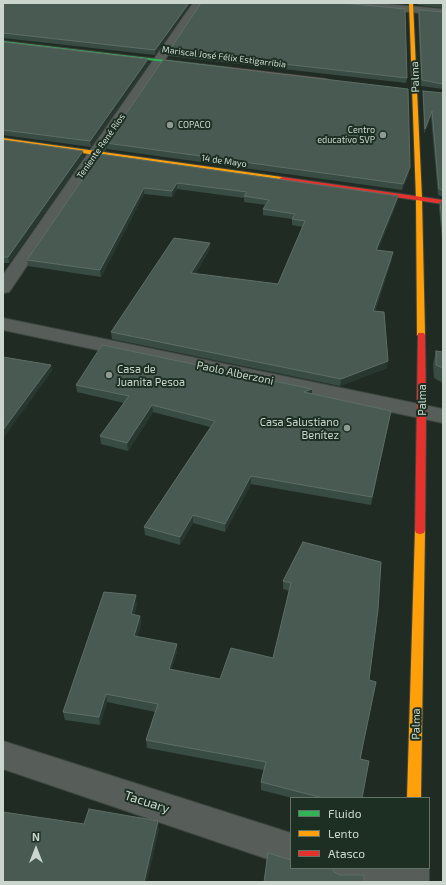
<!DOCTYPE html>
<meta charset="utf-8">
<style>
body{margin:0}
#map{position:relative;width:446px;height:885px;overflow:hidden;background:#202b23;font-family:"Exo 2",sans-serif}
canvas{display:block}
.frame{position:absolute;inset:0;border:4px solid #cbd7ce;pointer-events:none}
.legend{position:absolute;left:290px;top:797px;width:140px;height:72px;box-sizing:border-box;background:#1c2f22;border:1px solid #627267;margin:0;padding:5px 7px;list-style:none;font-size:12px;color:#cbd7ce}
.legend li{display:flex;align-items:center;gap:8px;height:20px}
.legend b{width:20px;border:1px solid #627267}
.north{position:absolute;left:16px;top:829px;width:40px;height:40px;-webkit-text-stroke:3px #1c2f22;paint-order:stroke;rotate:0deg;font-size:11px;font-weight:700;line-height:16px;text-align:center;color:#cbd7ce}
.north::after{content:'';display:block;margin:auto;width:14px;height:18px;background:#cbd7ce;clip-path:polygon(50% 0,100% 100%,50% 72%,0 100%)}
</style>
<div id="map">
<canvas width="446" height="885"></canvas>
<div class="frame"></div>
<ul class="legend">
<li><b style="height:5px;background:#30b455"></b>Fluido</li>
<li><b style="height:5px;background:#ff9f0a"></b>Lento</li>
<li><b style="height:5px;background:#e5322d"></b>Atasco</li>
</ul>
<div class="north">N</div>
</div>
<script>
const ctx = document.querySelector('canvas').getContext('2d');
ctx.lineJoin = 'round';
function toPath(rows) {
  const path = new Path2D();
  for (const r of rows) {
    path.moveTo(r[0], r[1]);
    for (let i = 2; i < r.length; i += 2) path.lineTo(r[i], r[i + 1]);
  }
  return path;
}
function stroke(path, color, width, dash) {
  ctx.strokeStyle = color;
  ctx.lineWidth = width;
  ctx.lineCap = dash ? 'butt' : 'round';
  ctx.setLineDash(dash || []);
  ctx.stroke(path);
}
function fill(path, color) {
  ctx.fillStyle = color;
  ctx.fill(path, 'evenodd');
}
function drawText(font, color, halo, rows, align = 'center') {
  ctx.font = font + ' "Exo 2",sans-serif';
  ctx.lineWidth = 4;
  ctx.setLineDash([]);
  ctx.textBaseline = 'middle';
  ctx.strokeStyle = halo;
  ctx.fillStyle = color;
  for (const [text, x, y, turn = 0] of rows) {
    ctx.save();
    ctx.translate(x, y);
    ctx.rotate((+turn || 0) * Math.PI / 180);
    ctx.textAlign = isNaN(turn) ? turn : align;
    if (halo) ctx.strokeText(text, 0, 0);
    ctx.fillText(text, 0, 0);
    ctx.restore();
  }
}
const street = toPath([
 [193,3,203,3,12,288,9,292,3,293,3,275,193,3],
 [338,3,375,3,443,9,443,15,343,6,338,3],
 [3,318,443,409,443,423,3,330,3,318],
 [3,741,291,833,291,867,3,769,3,741],
 [429,865,429,882,339,882,334,880,329,868,429,868,429,865]
]);
const fast = toPath([
 [3,41,225,67,227,68,225,69,3,43,3,41]
]);
const slow = toPath([
 [409,3,413,3,422,199,425,335,421,337,417,335,416,199,409,3],
 [3,138,282,177,285,179,282,181,3,142,3,138],
 [420,526,424,527,425,530,421,798,407,798,415,530,416,527,420,526]
]);
const jam = toPath([
 [225,67,326,79,328,80,326,81,223,69,225,67],
 [282,177,443,200,443,204,280,180,279,179,282,177],
 [418,333,424,333,425,335,426,412,425,530,424,533,420,534,416,533,415,530,418,333]
]);
stroke(street, '#3c463f', 2);
stroke(fast, '#3c463f', 2);
stroke(slow, '#3c463f', 2);
stroke(jam, '#3c463f', 2);
fill(street, '#575e59');
fill(fast, '#30b455');
fill(slow, '#ff9f0a');
fill(jam, '#e5322d');
fill(toPath([
 [3,3,192,3,155,55,3,38],
 [392,3,405,3,405,4],
 [417,3,443,3,443,8,418,5],
 [419,10,443,12,443,89,421,86,418,14],
 [3,42,149,64,91,147,3,135],
 [169,51,407,78,406,83,169,56],
 [423,91,443,93,443,197,438,195,431,117,424,134,423,96],
 [3,140,84,157,9,263,4,263,3,264],
 [106,143,409,173,402,190,107,149],
 [100,154,398,196,397,202,378,250,392,259,375,311,387,368,340,386,112,339,111,332,210,249,195,274,278,284,303,227,292,225,292,219,263,215,263,209,266,205,244,202,244,198,177,189,172,197,144,194,101,277,28,266,27,260],
 [440,202,443,202,443,250,439,208],
 [436,351,443,352,443,383,434,378,433,364],
 [76,385,312,389,312,394,391,411,371,505,251,484,225,532,193,523,180,545,145,535,144,527,210,427,153,412,128,451,101,444,100,436,124,403,77,392],
 [303,542,369,680,361,759,362,798,292,798,261,790,261,782,264,770,147,748,146,740,155,712,107,702,100,725,65,720,63,712,137,604,134,615,140,616,141,624,137,637,177,652,171,670,220,679,273,658,289,591,283,589,283,581]
]), '#394c44');
fill(toPath([
 [189,3,192,3,155,55,155,50],
 [148,59,149,64,91,147,90,141],
 [432,111,431,117,424,134,425,129],
 [83,151,84,157,9,263,8,257],
 [410,167,409,173,402,190,403,184],
 [177,183,177,189,172,197,172,191],
 [144,188,144,194,101,277,100,270],
 [398,196,397,202,376,256,376,250],
 [210,243,210,249,192,280,191,273],
 [393,252,392,259,372,318,373,311],
 [3,256,4,263,3,264],
 [388,361,387,368,340,386,341,379],
 [51,365,52,371,3,439,3,430],
 [312,389,312,397,304,392],
 [152,405,153,412,128,451,127,443],
 [391,411,389,419,371,505,372,497],
 [251,476,251,484,225,532,225,524],
 [193,515,193,523,180,545,180,537],
 [136,595,137,604,131,623,131,614],
 [140,616,141,624,135,644,134,636],
 [177,644,177,652,169,678,169,669],
 [106,694,107,702,100,725,99,717],
 [158,821,159,830,147,882,144,882]
]), '#283831');
const building = toPath([
 [3,3,189,3,155,50,3,33,3,3],
 [201,3,343,3,405,9,407,78,169,51,201,3],
 [419,10,443,12,443,84,422,80,419,10],
 [3,42,148,59,90,141,3,130,3,42],
 [163,60,408,89,410,167,403,184,106,143,163,60],
 [423,91,443,93,443,190,439,189,432,111,425,129,423,91],
 [3,140,83,151,8,257,3,257,3,140],
 [100,154,398,196,376,250,393,252,373,311,384,312,388,361,341,379,111,332,174,238,210,243,191,273,278,284,305,221,292,219,295,214,263,209,269,200,244,196,247,192,177,183,172,191,144,188,100,270,27,260,100,154],
 [440,202,443,202,443,232,440,202],
 [102,345,312,389,304,392,391,411,372,497,251,476,225,524,193,515,180,537,144,527,215,421,152,405,127,443,100,436,129,396,76,385,102,345],
 [436,351,443,352,443,368,436,365,436,351],
 [3,357,51,365,3,430,3,357],
 [303,542,381,562,378,610,369,680,376,682,360,759,369,761,362,798,323,798,261,782,266,762,146,740,158,704,106,694,99,717,63,712,104,592,136,595,131,614,140,616,134,636,177,644,169,669,220,679,231,648,273,658,291,583,283,581,303,542],
 [89,809,158,821,144,882,3,882,3,812,84,824,89,809],
 [268,853,291,860,291,868,332,868,334,872,340,875,364,875,364,882,264,882,268,853]
]);
fill(building, '#495a53');
stroke(building, '#5d6e66', 1);
for (const [x, y, r, color] of [
 [170,125,4,"#8f9b92"],
 [383,135,4,"#8f9b92"],
 [109,375,4,"#8f9b92"],
 [347,428,4,"#8f9b92"]
]) {
  const dot = new Path2D();
  dot.arc(x, y, r, 0, 2 * Math.PI);
  ctx.fillStyle = color;
  ctx.fill(dot);
  stroke(dot, '#1c2f22', 1.5);
}
drawText('9px', '#cbd7ce', '#1c2f22', [
 ["Mariscal José Félix Estigarribia",224,57,7],
 ["Teniente René Ríos",101,146,-55],
 ["14 de Mayo",224,161,8]
]);
drawText('9px', '#cbd7ce', '#1c2f22', [
 ["COPACO",178,125],
 ["Centro",375,130,"right"],
 ["educativo SVP",375,140,"right"]
], 'left');
drawText('11px', '#cbd7ce', '#1c2f22', [
 ["Palma",415,77,-92],
 ["Paolo Alberzoni",235,373,12],
 ["Palma",422,400,-90],
 ["Palma",416,724,-89]
]);
drawText('11px', '#cbd7ce', '#1c2f22', [
 ["Casa de",117,369],
 ["Juanita Pesoa",117,382],
 ["Casa Salustiano",339,422,"right"],
 ["Benítez",339,435,"right"]
], 'left');
drawText('13px', '#cbd7ce', '#1c2f22', [
 ["Tacuary",147,802,18]
]);
</script>
